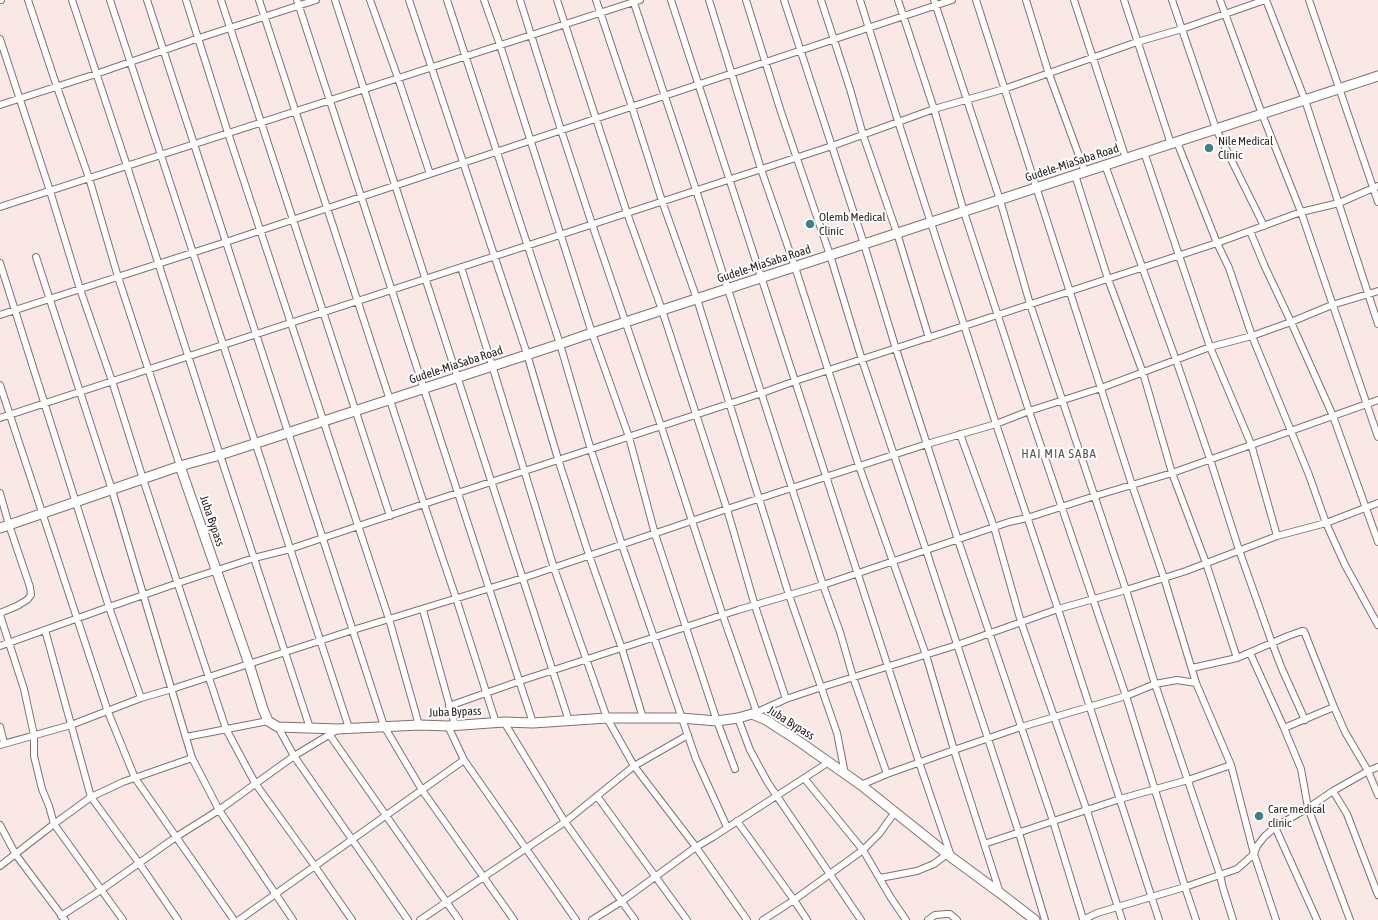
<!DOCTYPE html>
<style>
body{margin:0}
canvas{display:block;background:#fae8e6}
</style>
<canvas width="1378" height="920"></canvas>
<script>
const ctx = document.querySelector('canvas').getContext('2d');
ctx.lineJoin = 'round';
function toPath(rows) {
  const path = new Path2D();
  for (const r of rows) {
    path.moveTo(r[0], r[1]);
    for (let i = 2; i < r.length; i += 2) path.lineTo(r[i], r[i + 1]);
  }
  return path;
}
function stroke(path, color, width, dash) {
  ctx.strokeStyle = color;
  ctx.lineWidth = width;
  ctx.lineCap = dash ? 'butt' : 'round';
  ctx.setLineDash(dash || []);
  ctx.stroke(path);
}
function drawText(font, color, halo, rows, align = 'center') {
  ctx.font = font + ' "Asap Condensed",sans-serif';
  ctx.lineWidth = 4;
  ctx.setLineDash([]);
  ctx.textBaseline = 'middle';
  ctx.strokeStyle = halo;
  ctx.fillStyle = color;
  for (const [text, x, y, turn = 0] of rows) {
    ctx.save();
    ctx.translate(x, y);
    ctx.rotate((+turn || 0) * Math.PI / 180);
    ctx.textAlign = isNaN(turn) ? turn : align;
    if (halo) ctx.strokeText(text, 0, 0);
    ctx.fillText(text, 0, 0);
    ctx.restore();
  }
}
const minor = toPath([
 [0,0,1,0],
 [28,0,57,87,89,178,118,277,180,466],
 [72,0,127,166,220,455,310,728],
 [110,0,349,728],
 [147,0,384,726,422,790,514,920],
 [186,0,228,133,389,619,419,725],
 [221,0,390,516],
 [259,0,424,504,456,598,496,723],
 [297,0,533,723],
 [335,0,569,721],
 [370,0,398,78,430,174],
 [409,0,527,354,558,459,589,555,622,649,643,718],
 [447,0,560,344,591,450,622,545,696,759,727,827],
 [484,0,500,45,592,333,629,437,655,534,717,721,735,769],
 [520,0,561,130,592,224,661,426,723,616,757,713],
 [557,0,627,213,662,310,727,509,755,606,786,699],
 [596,0,632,107,662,201,697,299,789,595,837,733,845,774],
 [633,0,696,190,823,585,840,632,853,677,887,774],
 [671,0,919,762,951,856],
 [709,0,761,169,795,267,859,466,926,655,954,750,1000,893],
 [746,0,781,112,830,255,862,360,926,550,1019,833,1045,920],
 [784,0,864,244,896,349,958,540,1053,821,1083,919],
 [821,0,850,89,863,135,897,233,929,338],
 [860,0,898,121,996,424,1058,609,1159,920],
 [898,0,934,109,964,212,1029,411,1126,696,1185,887,1196,920],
 [934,0,1000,200,1030,304,1126,590,1155,684,1220,875,1223,888,1233,920],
 [976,0,1132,485,1164,578,1196,683,1231,765,1254,854,1276,920],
 [1026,0,1049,74,1085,172],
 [1074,0,1126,159],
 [1124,0,1171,144],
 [1172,0,1216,129,1264,226],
 [1220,0,1262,114,1301,212,1378,437],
 [1266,0,1305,100,1378,324],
 [1309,0,1378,202],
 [0,39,50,191,80,289,112,381,143,479,226,729,255,783,314,865,352,920],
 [0,105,96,74,199,38,316,0],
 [1177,142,1217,243,1229,268,1252,336,1309,475,1326,523,1345,565,1378,625],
 [1144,152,1210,347,1251,444,1277,536],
 [1105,165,1176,360,1210,459,1239,550,1272,643,1282,669,1305,720],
 [1075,175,1108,279,1143,373,1172,473,1206,563,1237,658],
 [0,207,640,0],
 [1250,231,1265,267,1291,322,1333,416,1378,542],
 [36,257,112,490,192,758,219,810,293,920],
 [0,263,109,607,141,698],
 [461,267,492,365,554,568,607,718,634,766,696,847,747,920],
 [0,315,226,242,952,0],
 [0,385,108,712,135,778,234,920],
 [0,418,832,146,934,109,1004,89,1137,42,1182,29,1265,0],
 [960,434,994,527,1021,622,1087,811,1122,920],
 [0,493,9,525,30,587,31,595,27,600,17,606,0,613],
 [423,610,455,725],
 [0,615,24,689,34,735,34,756,42,789,49,806,54,824,123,920],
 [45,630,91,797,139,863,178,920],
 [0,646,109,607,178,583,254,558,290,549,424,504,762,393,795,381,964,326,1217,243,1301,212,1339,203,1378,186],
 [1250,653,1284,728,1301,769,1308,808,1350,920],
 [1192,668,1237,658,1288,636,1302,631,1304,631,1334,707,1345,732,1368,771,1378,795],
 [449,706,520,681,738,610,823,585,1009,522,1027,518,1095,496,1172,473,1378,400],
 [753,714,786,699,822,687,957,645,1058,609,1126,590,1186,571,1277,536,1326,523,1378,503],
 [738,718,750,750,768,783,861,920],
 [504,722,565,822,635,920],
 [448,726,464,760,576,920],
 [0,727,4,743],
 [278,727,294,756,408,920],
 [1284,728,1334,707],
 [329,734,459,920],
 [186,737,268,721],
 [0,745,71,725,141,698,172,689,353,630,523,578,727,509,927,444,996,424,1029,411,1101,388,1210,347,1252,336,1291,322,1332,305,1378,291],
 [804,778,863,850,891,898,906,920],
 [861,785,887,774,954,750,1021,727,1126,696,1155,684,1177,680,1196,683],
 [1333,791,1347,814,1378,895],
 [597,796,687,920],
 [737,821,794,900,807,920],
 [0,825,16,855,65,920],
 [1275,827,1317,920],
 [984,844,1120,799,1188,780,1231,765],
 [0,866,54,824,91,797,123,782,192,758],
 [880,878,917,871,934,864,947,854],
 [61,916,101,890,176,837,219,810,294,756,337,730],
 [239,920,464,760],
 [420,920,565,822,634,766,688,735],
 [592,920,622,901,696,847,713,837,829,762],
 [763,920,794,900,863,850,879,834,895,812],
 [928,920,935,915,947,914,950,914,957,920],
 [1083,920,1097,913,1185,887,1237,869,1254,854,1257,846,1264,837,1275,827,1308,808,1333,791,1368,771,1378,767]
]);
const secondary = toPath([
 [180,466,249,664,263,709,268,721,278,727,338,729,419,725,448,726,504,722,533,723,607,718,681,718,717,721,738,718,752,714,766,720,800,742,861,785,951,857,1000,893,1035,920],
 [0,528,180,466,220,455,560,344,592,333,1378,76]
]);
stroke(minor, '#817170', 8);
stroke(secondary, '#817170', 11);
stroke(minor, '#fff', 6);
stroke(secondary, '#fff', 9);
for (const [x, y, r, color] of [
 [1209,148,5,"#3b828a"],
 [810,224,5,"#3b828a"],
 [1259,816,5,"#3b828a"]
]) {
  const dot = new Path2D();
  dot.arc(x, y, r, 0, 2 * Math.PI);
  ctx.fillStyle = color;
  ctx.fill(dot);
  stroke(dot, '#fff', 1.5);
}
drawText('12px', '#2b2524', '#fff', [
 ["Nile Medical",1218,141],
 ["Clinic",1218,155],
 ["Olemb Medical",819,217],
 ["Clinic",819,231],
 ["Care medical",1268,809],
 ["clinic",1268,823]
], 'left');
drawText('12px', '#2b2524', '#fff', [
 ["Gudele-MiaSaba Road",1072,163,-18],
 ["Gudele-MiaSaba Road",764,264,-18],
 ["Gudele-MiaSaba Road",456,365,-18],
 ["Juba Bypass",212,521,71],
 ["Juba Bypass",455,712,-2],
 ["Juba Bypass",791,723,32]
]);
ctx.letterSpacing = '1px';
drawText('13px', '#615351', '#fff', [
 ["HAI MIA SABA",1059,454]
]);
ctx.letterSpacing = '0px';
</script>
